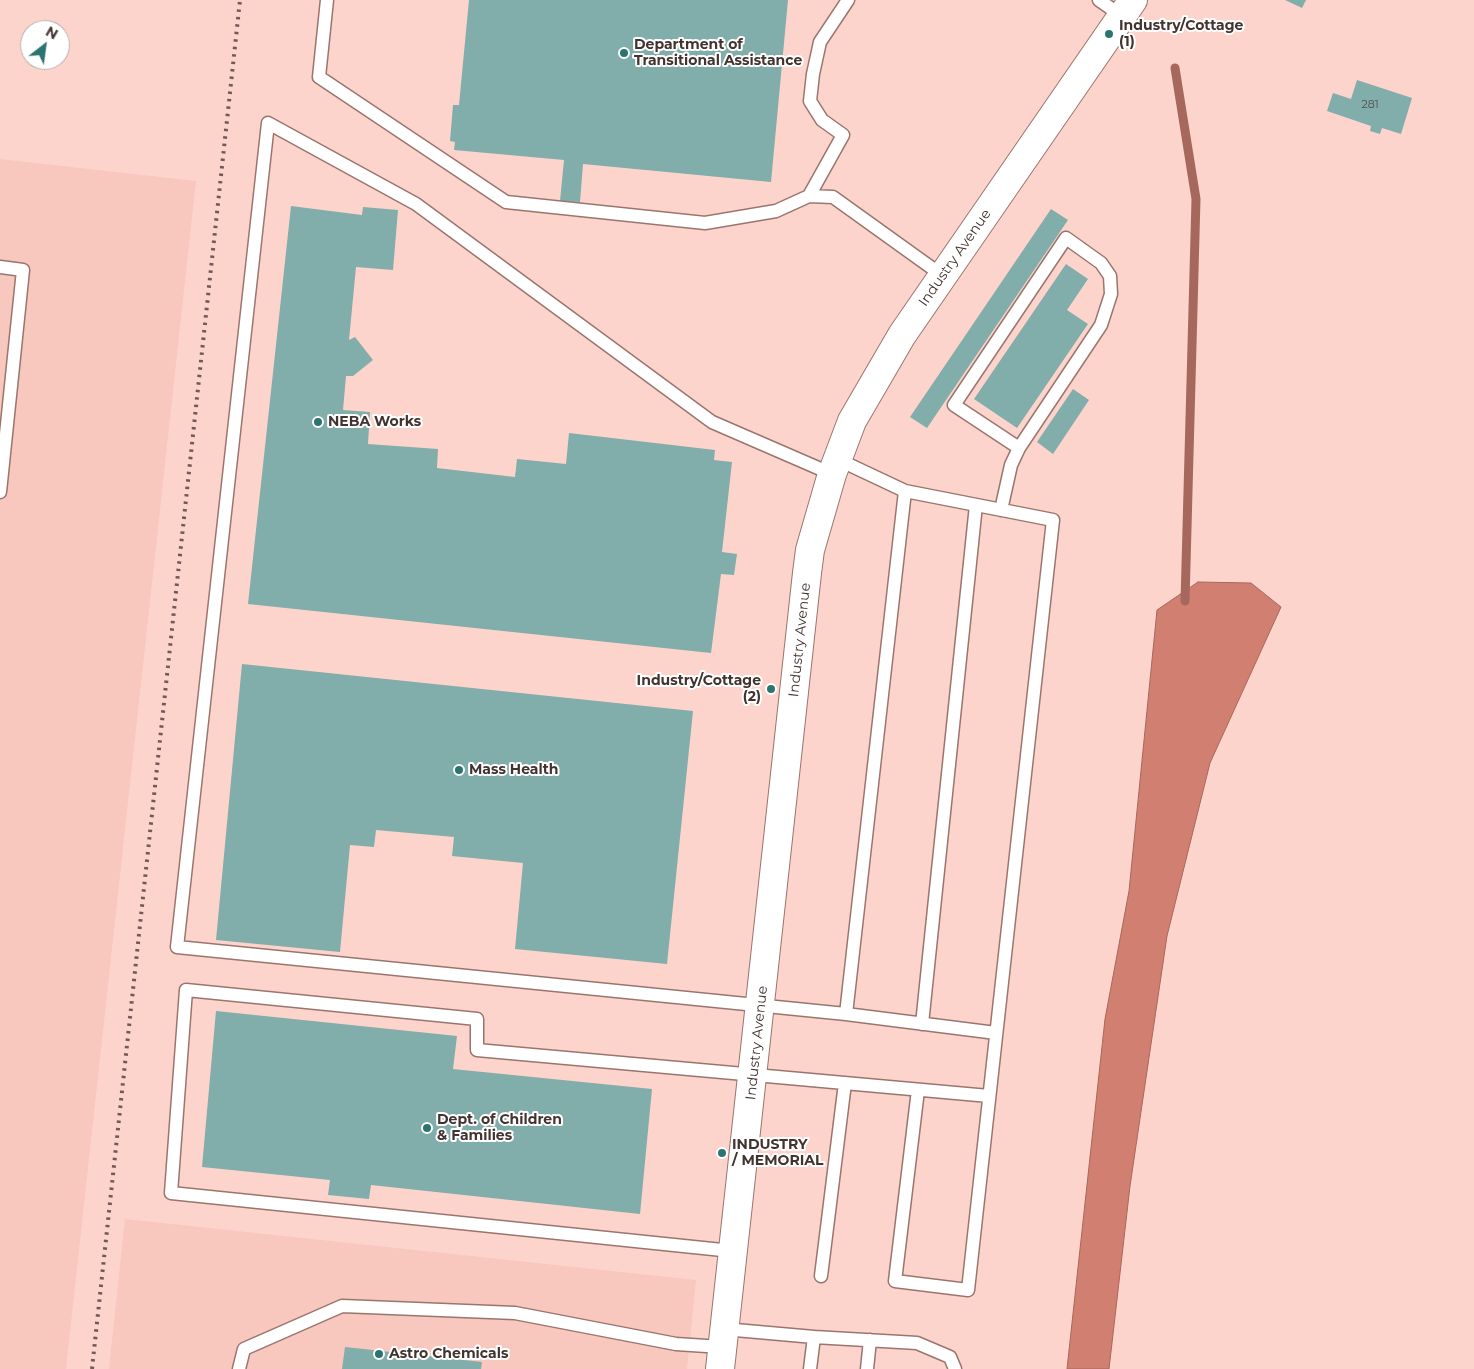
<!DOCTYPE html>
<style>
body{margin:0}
#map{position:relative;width:1474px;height:1369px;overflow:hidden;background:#fdd4cc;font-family:Montserrat,sans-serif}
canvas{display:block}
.north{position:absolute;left:20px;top:20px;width:50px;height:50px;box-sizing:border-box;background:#fff;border:1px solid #b3adac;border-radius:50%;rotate:30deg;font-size:14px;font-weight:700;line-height:20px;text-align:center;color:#42332f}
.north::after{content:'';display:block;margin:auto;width:18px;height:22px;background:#2b7571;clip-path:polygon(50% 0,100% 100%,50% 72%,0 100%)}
</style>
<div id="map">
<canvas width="1474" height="1369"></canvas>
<div class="north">N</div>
</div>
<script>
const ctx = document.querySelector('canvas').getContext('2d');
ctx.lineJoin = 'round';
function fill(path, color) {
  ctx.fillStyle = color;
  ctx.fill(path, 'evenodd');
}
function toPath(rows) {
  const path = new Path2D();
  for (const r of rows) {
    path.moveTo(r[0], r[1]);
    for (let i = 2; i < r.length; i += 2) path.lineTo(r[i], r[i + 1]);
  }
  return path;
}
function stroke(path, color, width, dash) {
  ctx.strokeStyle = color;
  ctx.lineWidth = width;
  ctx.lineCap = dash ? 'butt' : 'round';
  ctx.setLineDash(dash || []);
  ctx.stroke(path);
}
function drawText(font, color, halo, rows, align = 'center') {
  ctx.font = font + ' Montserrat,sans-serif';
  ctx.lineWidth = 4;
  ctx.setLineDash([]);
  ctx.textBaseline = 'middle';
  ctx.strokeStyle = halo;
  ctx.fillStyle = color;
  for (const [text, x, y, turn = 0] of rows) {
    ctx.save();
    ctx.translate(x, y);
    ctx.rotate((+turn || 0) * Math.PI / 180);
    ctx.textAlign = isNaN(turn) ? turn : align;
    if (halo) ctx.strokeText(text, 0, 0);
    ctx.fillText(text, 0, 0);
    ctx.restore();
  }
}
fill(toPath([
 [0,159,196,181,66,1369,0,1369],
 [125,1219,696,1280,687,1369,109,1369]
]), '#f8c7be');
const water = toPath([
 [1198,582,1251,583,1281,607,1210,763,1167,936,1130,1186,1109,1369,1067,1369,1105,1019,1129,891,1157,610,1198,582]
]);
fill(water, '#d17f70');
stroke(water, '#a6685c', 1);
stroke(toPath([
 [1175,68,1196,199,1185,601]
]), '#a6685c', 9);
fill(toPath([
 [469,0,788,0,771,182,583,164,580,202,560,201,564,160,454,150,455,142,450,141,453,105,459,105],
 [1285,0,1306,0,1302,8],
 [1357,80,1412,98,1401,134,1382,128,1380,134,1370,131,1371,126,1327,111,1333,93,1351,99],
 [291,206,362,215,363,207,398,210,393,270,356,267,349,340,355,337,373,360,353,376,346,376,343,410,370,412,368,444,438,449,437,468,515,477,517,459,566,464,569,433,715,450,714,460,732,462,722,552,737,554,734,575,721,574,711,653,248,604],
 [1051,209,1068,220,927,428,910,417],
 [1066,264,1088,279,1067,310,1088,324,1017,428,974,399],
 [1073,389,1089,400,1053,454,1037,442],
 [242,664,693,711,667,964,515,949,523,863,452,856,454,837,376,830,374,847,350,845,340,952,216,940],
 [216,1011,457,1036,453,1069,652,1089,640,1214,371,1185,369,1199,328,1195,330,1180,202,1167],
 [345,1347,482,1362,481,1369,342,1369]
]), '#81adaa');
const lane = toPath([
 [327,0,319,77,506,202,705,223,776,211,809,196,833,197,943,276],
 [1099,0,1122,16],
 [809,196,843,135,822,120,810,101,813,74,820,42,848,0],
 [0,267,23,270,0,492],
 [837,459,905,491,1053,520,968,1290,895,1281,918,1090],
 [832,474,712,422,416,204,268,123,177,947,846,1014,996,1033],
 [1001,510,1011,465,1019,448,1101,325,1111,294,1110,276,1101,263,1066,238,954,405,1019,448],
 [846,1014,905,491],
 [922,1024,976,505],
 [732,1251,171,1193,186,990,477,1019,477,1050,989,1096],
 [821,1276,845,1083],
 [724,1329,814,1337,917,1343,950,1357,955,1369],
 [239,1369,244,1349,342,1306,515,1313,676,1344,722,1347],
 [810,1369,814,1337],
 [867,1369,870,1340]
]);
const secondary = toPath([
 [720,1369,807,573,810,550,832,474,852,421,902,335,1133,0]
]);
stroke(lane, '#9a756e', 15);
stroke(secondary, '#9a756e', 30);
stroke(lane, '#fff', 12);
stroke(secondary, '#fff', 28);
stroke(toPath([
 [92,1369,240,0]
]), '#705a55', 4, [2.5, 5]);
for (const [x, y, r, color] of [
 [1109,34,5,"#2b7571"],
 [624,53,5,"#2b7571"],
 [318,422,5,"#2b7571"],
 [771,689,5,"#2b7571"],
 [459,770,5,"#2b7571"],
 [427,1128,5,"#2b7571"],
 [722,1153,5,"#2b7571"],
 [379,1354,5,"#2b7571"]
]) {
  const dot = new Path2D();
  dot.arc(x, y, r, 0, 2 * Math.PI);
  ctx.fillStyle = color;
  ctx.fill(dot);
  stroke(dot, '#fff', 2);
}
drawText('11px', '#52524e', null, [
 ["281",1370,105]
]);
drawText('bold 14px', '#42332f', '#fff', [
 ["Industry/Cottage",1119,26],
 ["(1)",1119,42],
 ["Department of",634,45],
 ["Transitional Assistance",634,61],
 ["NEBA Works",328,422],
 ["Industry/Cottage",761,681,"right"],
 ["(2)",761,697,"right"],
 ["Mass Health",469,770],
 ["Dept. of Children",437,1120],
 ["& Families",437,1136],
 ["INDUSTRY",732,1145],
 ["/ MEMORIAL",732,1161],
 ["Astro Chemicals",389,1354]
], 'left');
drawText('14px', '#42332f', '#fff', [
 ["Industry Avenue",955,258,-55],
 ["Industry Avenue",800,640,-84],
 ["Industry Avenue",757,1043,-84]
]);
</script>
